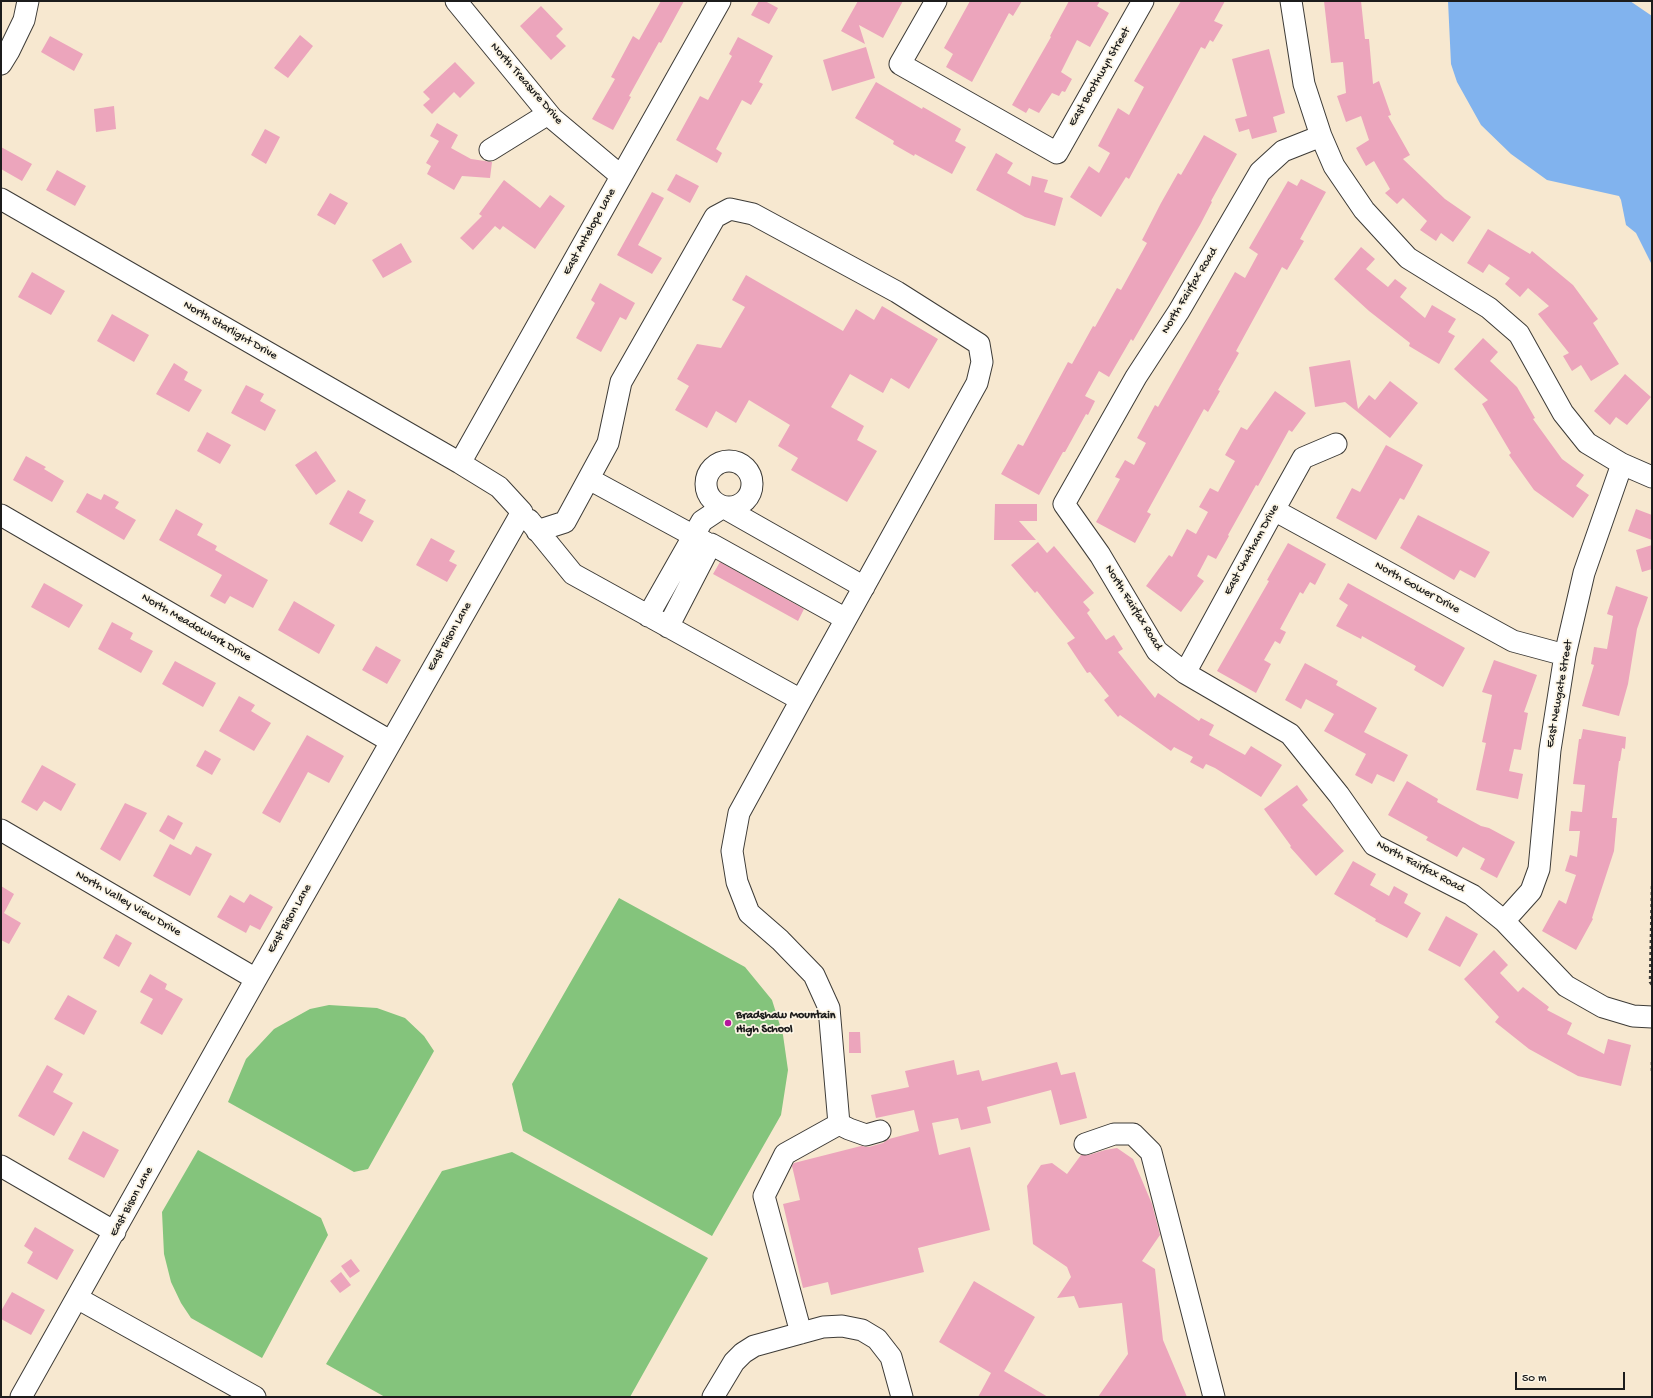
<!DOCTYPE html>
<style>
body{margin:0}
#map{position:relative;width:1653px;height:1398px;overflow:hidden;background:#f7e8d0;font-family:"Gochi Hand",sans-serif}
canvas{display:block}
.frame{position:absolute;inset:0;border:2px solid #1c1c1c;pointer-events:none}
.scale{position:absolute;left:1515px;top:1372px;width:110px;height:18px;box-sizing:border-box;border:2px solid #1c1c1c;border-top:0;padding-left:5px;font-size:12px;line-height:14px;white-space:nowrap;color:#1c1c1c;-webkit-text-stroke:3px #fcf5e5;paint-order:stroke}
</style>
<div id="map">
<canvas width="1653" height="1398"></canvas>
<div class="frame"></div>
<div class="scale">50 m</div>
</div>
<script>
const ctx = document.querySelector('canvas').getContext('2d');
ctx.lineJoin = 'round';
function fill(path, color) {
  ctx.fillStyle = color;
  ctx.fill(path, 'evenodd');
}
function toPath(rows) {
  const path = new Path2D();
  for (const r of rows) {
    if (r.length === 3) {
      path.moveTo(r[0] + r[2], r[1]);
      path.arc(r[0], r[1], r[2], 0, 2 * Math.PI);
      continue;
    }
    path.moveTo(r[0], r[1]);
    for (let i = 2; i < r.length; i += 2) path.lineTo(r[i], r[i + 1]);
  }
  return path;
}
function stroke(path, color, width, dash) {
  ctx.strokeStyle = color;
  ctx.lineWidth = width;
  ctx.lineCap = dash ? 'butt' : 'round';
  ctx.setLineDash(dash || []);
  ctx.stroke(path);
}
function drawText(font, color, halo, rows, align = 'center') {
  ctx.font = font + ' "Gochi Hand",sans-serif';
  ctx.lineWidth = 3.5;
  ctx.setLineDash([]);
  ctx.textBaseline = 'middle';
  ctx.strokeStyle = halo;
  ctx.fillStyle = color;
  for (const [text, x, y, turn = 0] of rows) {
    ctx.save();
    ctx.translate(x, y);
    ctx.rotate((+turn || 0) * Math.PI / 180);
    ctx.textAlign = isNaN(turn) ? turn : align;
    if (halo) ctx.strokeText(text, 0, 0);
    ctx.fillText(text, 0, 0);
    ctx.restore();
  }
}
fill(toPath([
 [619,898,745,967,772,1000,783,1035,788,1070,781,1115,712,1236,523,1131,512,1084],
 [329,1005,377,1008,405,1018,424,1036,434,1051,368,1169,354,1172,228,1102,246,1059,274,1029,310,1009],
 [198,1150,321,1218,328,1235,262,1358,191,1318,181,1303,171,1282,164,1254,162,1212],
 [512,1152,708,1258,630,1397,385,1397,326,1364,442,1171]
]), '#84c47c');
fill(toPath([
 [1448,1,1630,1,1652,16,1652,265,1636,233,1626,225,1621,200,1619,196,1547,180,1511,154,1481,125,1457,82,1451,64]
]), '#81b3ee');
fill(toPath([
 [661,1,684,1,661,43,659,42,629,96,631,97,613,130,592,119,615,79,611,77,633,36,639,40],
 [759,1,765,1,778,8,769,24,751,15],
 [858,1,903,1,883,38,859,25,865,44,841,31],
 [970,1,1022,1,1013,16,1009,13,972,82,946,67,953,54,944,48],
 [1069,1,1100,1,1097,6,1109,13,1090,47,1077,40,1061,72,1072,79,1065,92,1062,91,1059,96,1052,93,1039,113,1029,108,1026,113,1012,105,1051,37,1050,36],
 [1181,1,1225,1,1214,21,1223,25,1213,42,1210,40,1205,49,1201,47,1129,179,1126,177,1101,217,1070,197,1089,166,1099,173,1110,153,1098,146,1118,108,1129,115,1144,87,1134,81],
 [1324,1,1361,1,1365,39,1369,39,1373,84,1379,81,1391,115,1388,116,1410,155,1403,159,1445,199,1471,217,1453,242,1441,233,1436,241,1420,230,1427,221,1403,198,1397,204,1385,193,1390,189,1374,161,1366,166,1356,148,1369,140,1361,116,1346,122,1337,96,1346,93,1343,62,1331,63],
 [541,6,563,29,556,36,566,46,551,60,520,26],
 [300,35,313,46,288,78,274,68],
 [50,36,83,54,74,71,41,52],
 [738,37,773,56,759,82,763,84,751,105,742,100,716,149,722,153,717,163,676,140,700,96,708,100,732,56,729,54],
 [866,47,875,78,832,91,823,60],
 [1269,49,1285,113,1273,117,1277,132,1252,139,1249,129,1239,132,1235,119,1247,116,1232,59],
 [455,62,475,83,460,98,454,92,432,114,423,105,430,99,423,92],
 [876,82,922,109,923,107,961,129,955,141,966,147,952,174,915,154,914,156,893,144,894,141,855,118],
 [114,106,116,129,96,132,94,109],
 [437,123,458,135,451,148,471,159,492,162,490,178,462,176,454,190,427,174,431,166,426,163,439,141,430,136],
 [265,129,280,137,266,164,251,155],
 [1204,135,1237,154,1211,201,1212,202,1200,225,1133,341,1131,339,1109,377,1099,371,1085,396,1095,401,1088,415,1086,414,1065,452,1063,452,1039,495,1001,474,1018,444,1023,446,1068,362,1072,364,1093,326,1095,327,1117,288,1121,290,1147,243,1142,240,1161,203,1178,173,1181,175],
 [1,147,32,164,22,181,1,169],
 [996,153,1013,163,1007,173,1030,186,1032,176,1048,180,1044,192,1063,198,1055,226,1025,217,976,190],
 [57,170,86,186,75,206,46,190],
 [676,174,699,186,690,203,667,190],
 [1301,179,1326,192,1300,239,1304,241,1287,270,1282,267,1236,351,1239,353,1218,390,1220,391,1208,412,1204,409,1147,512,1151,514,1135,543,1096,522,1120,479,1115,477,1125,460,1134,465,1146,443,1137,438,1155,405,1158,407,1235,272,1245,278,1258,254,1249,248,1288,181,1297,186],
 [504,180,540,208,550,195,565,206,535,249,503,226,500,230,495,226,473,250,460,238,482,216,479,214],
 [652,192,664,198,638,245,662,258,652,274,617,255],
 [330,193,348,203,335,225,317,215],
 [1488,229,1530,254,1532,251,1573,285,1598,319,1593,323,1619,364,1591,381,1581,365,1572,371,1563,356,1569,353,1538,314,1549,306,1528,288,1520,297,1505,284,1510,278,1489,264,1483,273,1467,263],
 [401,243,412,262,383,278,372,260],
 [1361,247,1375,259,1366,269,1388,287,1395,279,1407,288,1400,297,1425,318,1432,305,1456,319,1448,332,1455,336,1439,364,1409,346,1410,343,1369,311,1334,279],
 [32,272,65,291,51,315,18,297],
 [746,275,843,331,856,309,874,320,882,306,938,339,909,389,891,378,883,393,850,374,831,407,864,426,857,440,877,451,847,502,791,470,798,458,778,446,790,425,749,400,736,423,716,411,707,428,675,410,689,386,677,379,697,344,721,348,745,307,732,300],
 [600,283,635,303,626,320,620,317,601,352,576,338,595,303,591,300],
 [112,314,149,335,134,362,97,341],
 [1483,338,1498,352,1490,361,1517,387,1535,418,1533,419,1562,459,1584,475,1576,486,1589,495,1573,518,1534,490,1509,455,1511,453,1482,404,1488,400,1454,369],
 [1350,360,1358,409,1369,395,1375,400,1390,381,1418,403,1390,438,1345,402,1315,407,1309,367],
 [174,363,188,372,184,380,202,390,189,412,156,394],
 [1625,374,1651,397,1627,425,1616,417,1610,425,1594,411],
 [246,385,264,394,260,401,276,410,265,431,231,413],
 [1275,391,1306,413,1292,432,1289,430,1258,486,1256,485,1228,535,1229,536,1216,559,1208,555,1197,576,1204,581,1181,612,1146,586,1169,555,1172,557,1187,529,1196,534,1208,512,1199,507,1210,488,1218,492,1235,461,1225,455,1241,427,1247,430],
 [207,432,231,445,220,464,197,451],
 [1386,445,1423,465,1404,500,1400,498,1376,540,1336,518,1352,488,1360,492],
 [316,451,336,481,316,495,295,465],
 [26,456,46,467,44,469,64,481,52,502,13,480],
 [348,490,366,500,359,513,374,521,362,542,329,524],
 [87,493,101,500,104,494,119,502,115,508,136,520,124,540,76,512],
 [995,504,1037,504,1037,521,1019,521,1036,540,994,540],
 [176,509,203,524,197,535,217,546,215,550,268,580,253,608,230,596,225,604,210,596,222,575,159,540],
 [1636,509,1652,515,1652,540,1628,531],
 [1418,515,1490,552,1475,578,1460,570,1454,580,1400,548],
 [431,538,455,551,449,561,457,565,447,582,416,565],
 [1038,542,1047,553,1054,546,1094,593,1083,602,1090,610,1087,613,1106,640,1114,635,1123,649,1118,652,1155,698,1158,693,1199,721,1201,718,1214,725,1209,735,1245,755,1251,746,1282,765,1261,797,1215,768,1206,764,1203,769,1190,762,1193,757,1174,747,1171,751,1120,715,1118,717,1104,700,1109,696,1090,672,1087,673,1067,643,1075,638,1037,591,1035,593,1011,565],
 [1288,543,1326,564,1315,585,1310,582,1303,594,1300,592,1280,629,1286,632,1280,644,1275,641,1264,660,1271,664,1256,693,1217,671,1269,581,1267,580],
 [1652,545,1652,569,1642,572,1636,550],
 [720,562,804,609,798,621,713,574],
 [44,583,83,605,69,628,31,607],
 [1348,583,1465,648,1443,687,1414,670,1416,666,1362,636,1361,639,1336,626,1348,605,1339,599],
 [1616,586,1648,597,1637,629,1628,684,1619,716,1582,706,1594,665,1591,664,1594,647,1607,649,1613,616,1607,614],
 [294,601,335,625,319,654,278,630],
 [112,622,133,633,130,639,153,651,141,673,98,649],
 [376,646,401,660,387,684,362,670],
 [1494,660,1537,675,1524,712,1528,713,1521,750,1514,749,1509,771,1523,774,1518,799,1476,790,1486,743,1482,742,1492,695,1482,692],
 [175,661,216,683,203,707,162,684],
 [1305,663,1338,681,1336,685,1377,708,1364,732,1408,755,1394,782,1377,774,1372,784,1355,775,1366,754,1324,731,1334,714,1306,699,1301,709,1285,700],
 [239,696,255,705,251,711,271,723,254,751,219,731],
 [1583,729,1626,737,1625,749,1622,748,1620,761,1619,761,1612,818,1617,818,1614,851,1592,918,1593,919,1576,950,1542,931,1559,900,1566,904,1576,875,1565,871,1570,855,1577,857,1580,831,1569,831,1571,811,1582,812,1585,785,1573,784,1579,739,1581,739],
 [307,735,344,756,329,783,308,772,280,823,262,813],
 [205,750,221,759,212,775,196,766],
 [42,765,76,784,61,811,44,801,37,811,21,802],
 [1407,781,1438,799,1437,802,1481,826,1489,828,1515,842,1497,878,1480,869,1485,859,1463,847,1457,857,1426,840,1428,837,1388,815],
 [1297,785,1308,800,1302,805,1344,851,1316,876,1290,847,1291,846,1264,809],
 [125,803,147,813,120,861,100,849],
 [168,815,183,823,174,840,159,831],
 [170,844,191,855,196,846,212,854,190,896,153,876],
 [1353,861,1376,874,1370,885,1389,896,1394,886,1408,894,1404,903,1421,913,1407,938,1375,921,1376,919,1334,894],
 [1,886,14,894,4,913,21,923,9,944,1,940],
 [250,894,273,907,260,930,250,925,246,933,217,917,230,895,244,903],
 [1446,916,1478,934,1460,967,1428,950],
 [116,934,132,943,119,967,103,958],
 [1494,950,1508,965,1500,973,1518,992,1523,987,1549,1007,1547,1010,1572,1023,1567,1034,1604,1054,1608,1039,1631,1045,1621,1086,1578,1076,1529,1049,1495,1022,1499,1017,1464,979],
 [150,974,167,984,165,989,183,999,162,1035,140,1023,153,999,140,992],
 [68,995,97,1011,84,1035,54,1019],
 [849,1032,860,1032,861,1053,849,1053],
 [954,1060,957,1075,979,1070,982,1081,1057,1062,1061,1075,1075,1072,1087,1118,1060,1125,1051,1090,987,1107,991,1123,961,1130,958,1118,932,1123,939,1155,970,1147,990,1230,918,1248,924,1272,831,1295,828,1282,803,1288,783,1204,800,1200,792,1166,794,1163,861,1146,869,1147,883,1143,889,1139,919,1131,914,1110,876,1118,871,1095,909,1087,905,1071],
 [47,1065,63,1074,53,1092,73,1103,54,1136,18,1116],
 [83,1131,119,1150,104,1178,68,1159],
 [1117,1148,1133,1159,1152,1204,1160,1235,1142,1261,1155,1269,1163,1340,1187,1397,1098,1397,1128,1354,1122,1303,1079,1308,1074,1296,1057,1298,1071,1277,1067,1267,1033,1244,1027,1186,1041,1165,1052,1163,1067,1174,1081,1155,1089,1155,1105,1150],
 [35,1227,74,1250,57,1280,27,1263,33,1252,24,1246],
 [351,1259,360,1271,350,1278,341,1266],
 [341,1272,351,1285,340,1293,330,1281],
 [974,1281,1035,1317,1004,1371,1048,1397,978,1397,991,1373,939,1342],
 [12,1292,45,1310,31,1335,1,1319,1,1311]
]), '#eca5bc');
const minor = toPath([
 [456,1,552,118,621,176],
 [936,1,900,64,1057,153,1143,1],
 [1291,1,1304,84,1321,136,1334,166,1364,210,1408,258,1489,308,1519,334,1563,413,1587,443,1622,464,1652,477],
 [1,64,9,51,24,20,28,1],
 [1321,136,1283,151,1260,172,1179,311,1136,377,1064,504,1100,555,1157,651,1185,673,1290,734,1339,795,1374,845,1472,895,1504,921,1566,986,1603,1007,1633,1016,1652,1017],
 [490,150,548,114],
 [1,199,460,463,499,487,522,512,256,979,21,1397],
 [729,484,23],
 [460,463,720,1],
 [589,479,705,542],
 [1274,510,1513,641,1565,655],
 [1,515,390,741],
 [529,520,573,574,801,700,739,813,732,851,737,882,749,913,780,940,814,975,829,1008,839,1124,785,1154,764,1196,801,1333],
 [537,531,565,522,608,443,621,382,715,217,730,209,753,214,897,292,979,344,982,362,977,383,801,700],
 [648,616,702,521,723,507,864,587],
 [668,627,711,544,846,619],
 [1185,673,1274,510,1303,458,1336,444],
 [1,830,256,979],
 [1504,921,1531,891,1539,869,1550,750,1565,655,1584,573,1622,464],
 [839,1124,849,1129,866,1135,880,1131],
 [1085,1144,1114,1134,1133,1134,1151,1152,1214,1397],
 [1,1166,115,1232],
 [77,1298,255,1397],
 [713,1397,734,1362,743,1353,754,1346,823,1327,842,1326,862,1330,877,1339,891,1357,902,1397]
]);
stroke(minor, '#3d3b37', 23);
stroke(toPath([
 [1652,886,1650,982,1652,985],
 [1652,1062,1652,1072]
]), '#3d3b37', 2.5, [3, 3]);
stroke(minor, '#fff', 21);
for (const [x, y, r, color] of [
 [728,1023,4,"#b5179e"]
]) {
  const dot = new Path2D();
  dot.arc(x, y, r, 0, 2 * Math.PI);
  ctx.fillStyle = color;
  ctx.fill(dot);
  stroke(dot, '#fcf5e5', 1.5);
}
drawText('12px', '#1c1c1c', '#fcf5e5', [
 ["East Boothwyn Street",1100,77,-60],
 ["North Treasure Drive",526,84,49],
 ["East Antelope Lane",590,232,-61],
 ["North Fairfax Road",1190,291,-59],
 ["North Starlight Drive",230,331,30],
 ["East Chatham Drive",1252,550,-61],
 ["North Gower Drive",1417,588,29],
 ["North Fairfax Road",1133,608,58],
 ["North Meadowlark Drive",196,628,30],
 ["East Bison Lane",450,637,-60],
 ["East Newgate Street",1560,694,-80],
 ["North Fairfax Road",1420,867,28],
 ["North Valley View Drive",128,904,30],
 ["East Bison Lane",290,919,-60],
 ["East Bison Lane",132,1202,-61]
]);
drawText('bold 12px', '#1c1c1c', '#fcf5e5', [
 ["Bradshaw Mountain",736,1016],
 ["High School",736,1030]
], 'left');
</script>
